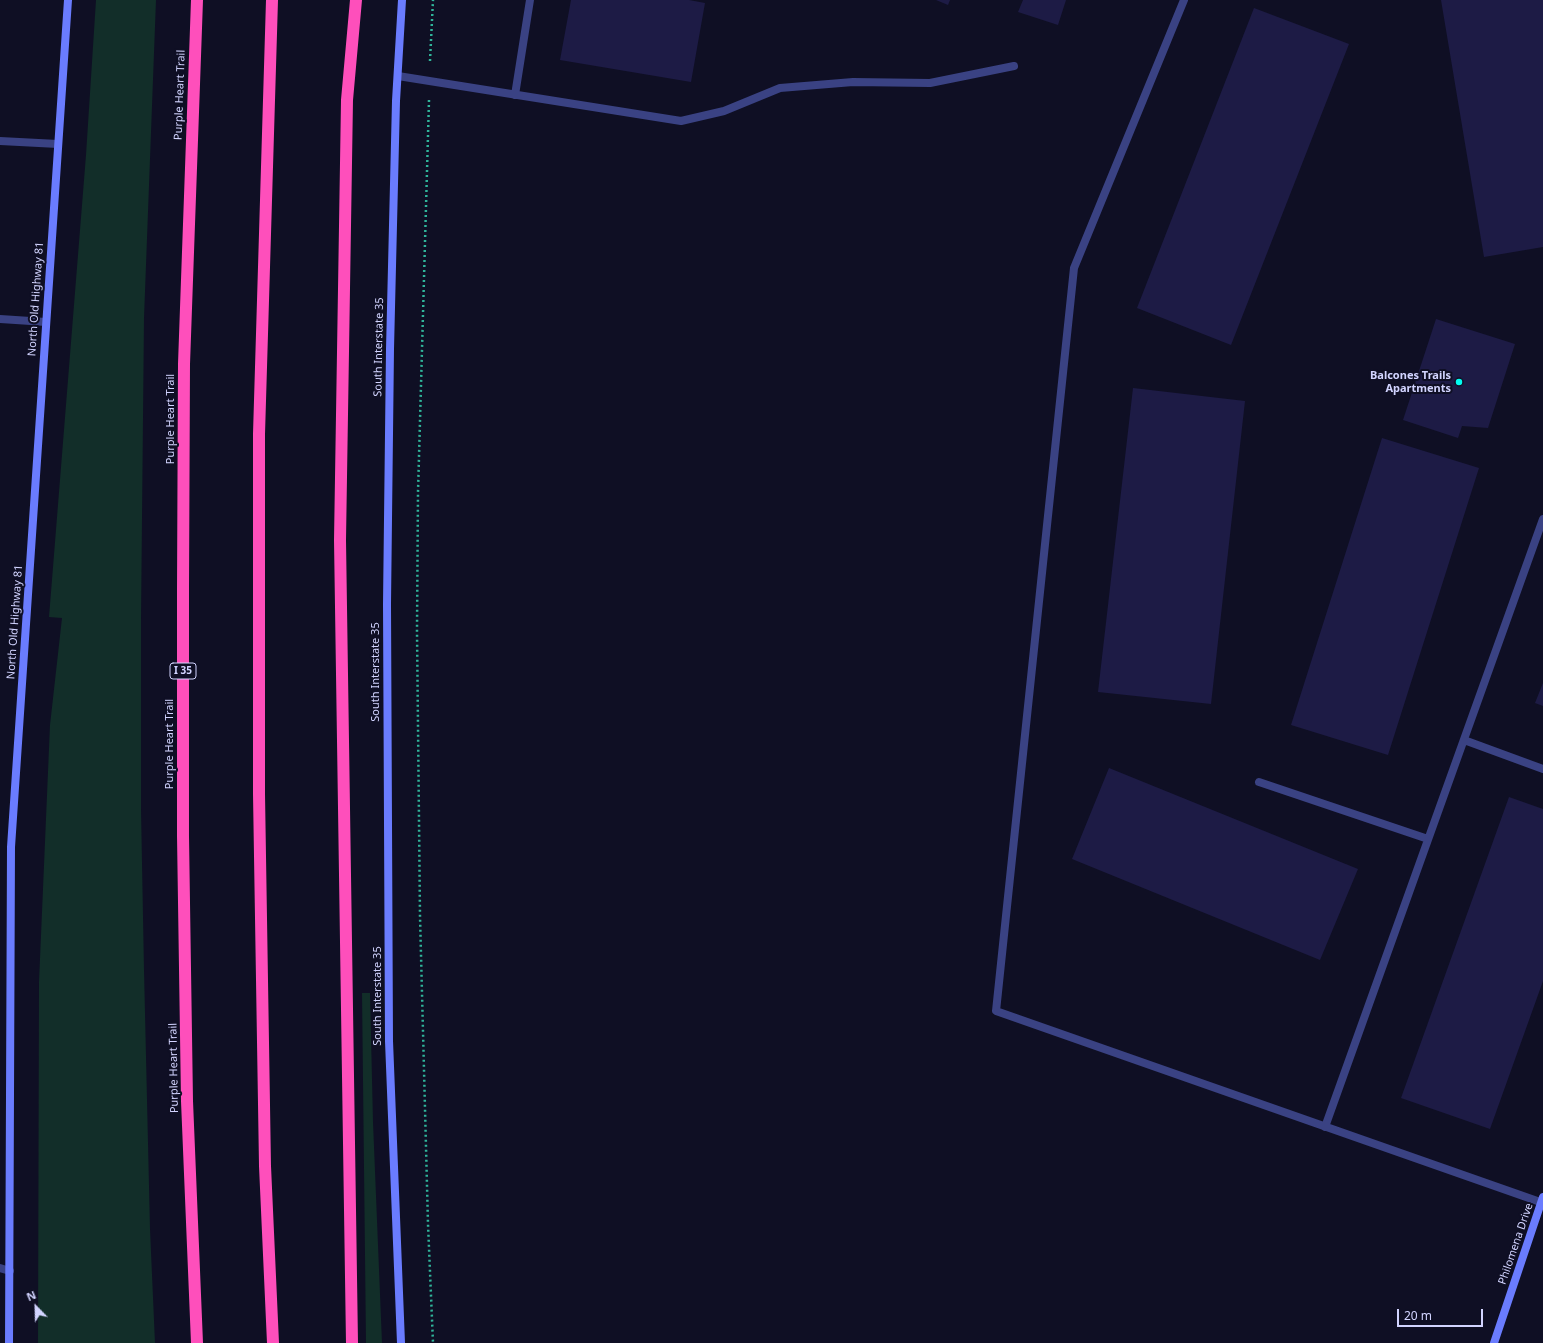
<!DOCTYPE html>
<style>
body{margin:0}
#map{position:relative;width:1543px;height:1343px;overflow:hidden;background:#0f0f24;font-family:"Noto Sans",sans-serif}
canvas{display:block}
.north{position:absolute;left:16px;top:1287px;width:40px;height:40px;-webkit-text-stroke:3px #0f0f24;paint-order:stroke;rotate:337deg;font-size:11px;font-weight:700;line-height:16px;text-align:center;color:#d2d4ff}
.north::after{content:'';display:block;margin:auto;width:14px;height:18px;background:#d2d4ff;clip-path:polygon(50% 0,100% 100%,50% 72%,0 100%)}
.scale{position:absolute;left:1397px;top:1309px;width:86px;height:18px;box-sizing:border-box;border:2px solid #d2d4ff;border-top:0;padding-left:5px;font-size:12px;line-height:14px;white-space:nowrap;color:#d2d4ff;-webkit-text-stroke:3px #0f0f24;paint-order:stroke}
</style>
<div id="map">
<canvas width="1543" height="1343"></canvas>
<div class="north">N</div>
<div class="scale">20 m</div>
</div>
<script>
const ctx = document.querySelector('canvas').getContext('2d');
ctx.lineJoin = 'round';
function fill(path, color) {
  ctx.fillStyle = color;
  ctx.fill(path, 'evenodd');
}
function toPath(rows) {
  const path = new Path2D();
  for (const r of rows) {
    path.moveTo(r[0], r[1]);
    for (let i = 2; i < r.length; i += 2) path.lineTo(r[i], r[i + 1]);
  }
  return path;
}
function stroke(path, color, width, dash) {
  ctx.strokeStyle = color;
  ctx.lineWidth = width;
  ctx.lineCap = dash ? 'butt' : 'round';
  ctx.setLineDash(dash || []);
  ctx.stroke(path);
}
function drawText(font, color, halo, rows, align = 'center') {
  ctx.font = font + ' "Noto Sans",sans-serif';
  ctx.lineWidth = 4;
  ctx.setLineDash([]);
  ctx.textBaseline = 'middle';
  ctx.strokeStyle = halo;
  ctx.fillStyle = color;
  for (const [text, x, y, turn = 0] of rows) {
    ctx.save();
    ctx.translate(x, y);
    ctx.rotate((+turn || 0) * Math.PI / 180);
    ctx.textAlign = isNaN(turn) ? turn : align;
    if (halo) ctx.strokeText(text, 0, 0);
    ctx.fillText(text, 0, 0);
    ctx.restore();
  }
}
fill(toPath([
 [96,0,156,0,144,318,141,619,141,809,144,970,150,1229,155,1343,38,1343,39,982,50,725,62,618,49,617,86,155],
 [362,993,370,993,373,1122,382,1343,366,1343]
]), '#122e29');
fill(toPath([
 [571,0,689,0,705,3,691,82,560,60],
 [936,0,950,0,948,5],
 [1023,0,1066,0,1058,25,1018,12],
 [1441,0,1543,0,1543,247,1484,257],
 [1254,8,1349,44,1231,345,1137,308],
 [1436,319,1515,344,1488,428,1462,426,1458,438,1403,420],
 [1133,388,1245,401,1211,704,1098,692],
 [1382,438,1479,468,1388,755,1291,725],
 [1543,683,1543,706,1535,703],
 [1109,768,1358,869,1320,960,1072,859],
 [1509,797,1543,809,1543,981,1490,1129,1401,1098]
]), '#1d1b45');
stroke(toPath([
 [430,61,433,0],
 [429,100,418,492,417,631,420,916,428,1224,433,1343]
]), '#30b59a', 2.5, [2, 3]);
stroke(toPath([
 [1184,0,1074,268,996,1011,1543,1203],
 [398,76,681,121,724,111,780,88,853,82,930,83,1014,66],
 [515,95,530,0],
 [0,141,58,144],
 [0,319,46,322],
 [1464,740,1543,769],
 [1259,782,1428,839],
 [1325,1127,1543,519]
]), '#3a4283', 8);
stroke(toPath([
 [0,1268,10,1271]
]), '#3a4283', 8);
stroke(toPath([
 [9,1343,11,847,68,0],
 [401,1343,389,1041,387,604,390,349,396,101,402,0],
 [1494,1343,1543,1197]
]), '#6a7cfe', 8);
stroke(toPath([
 [272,0,259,434,259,794,265,1166,273,1343],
 [197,1343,187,1101,183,836,183,588,184,364,197,0],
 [352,1343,340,540,347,100,356,0]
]), '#fe4fbb', 12);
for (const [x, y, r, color] of [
 [1459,382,4,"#02fbf1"]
]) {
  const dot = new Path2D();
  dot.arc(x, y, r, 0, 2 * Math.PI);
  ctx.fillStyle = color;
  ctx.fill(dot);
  stroke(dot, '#0f0f24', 1.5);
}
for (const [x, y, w] of [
 [183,671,26]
]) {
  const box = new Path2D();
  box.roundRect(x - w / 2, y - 8, w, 16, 3);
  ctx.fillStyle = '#0f0f24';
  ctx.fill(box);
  stroke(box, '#d2d4ff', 1);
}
drawText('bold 10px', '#d2d4ff', null, [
 ["I 35",183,671]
]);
drawText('11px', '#d2d4ff', '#0f0f24', [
 ["Purple Heart Trail",180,95,-88],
 ["North Old Highway 81",36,299,-86],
 ["South Interstate 35",379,347,-89],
 ["Purple Heart Trail",171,419,-90],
 ["North Old Highway 81",15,622,-86],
 ["South Interstate 35",376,672,-90],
 ["Purple Heart Trail",170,744,-90],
 ["South Interstate 35",378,996,-90],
 ["Purple Heart Trail",174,1068,-91],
 ["Philomena Drive",1516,1244,-71]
]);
drawText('bold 11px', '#d2d4ff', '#0f0f24', [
 ["Balcones Trails",1451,376],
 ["Apartments",1451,389]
], 'right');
</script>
